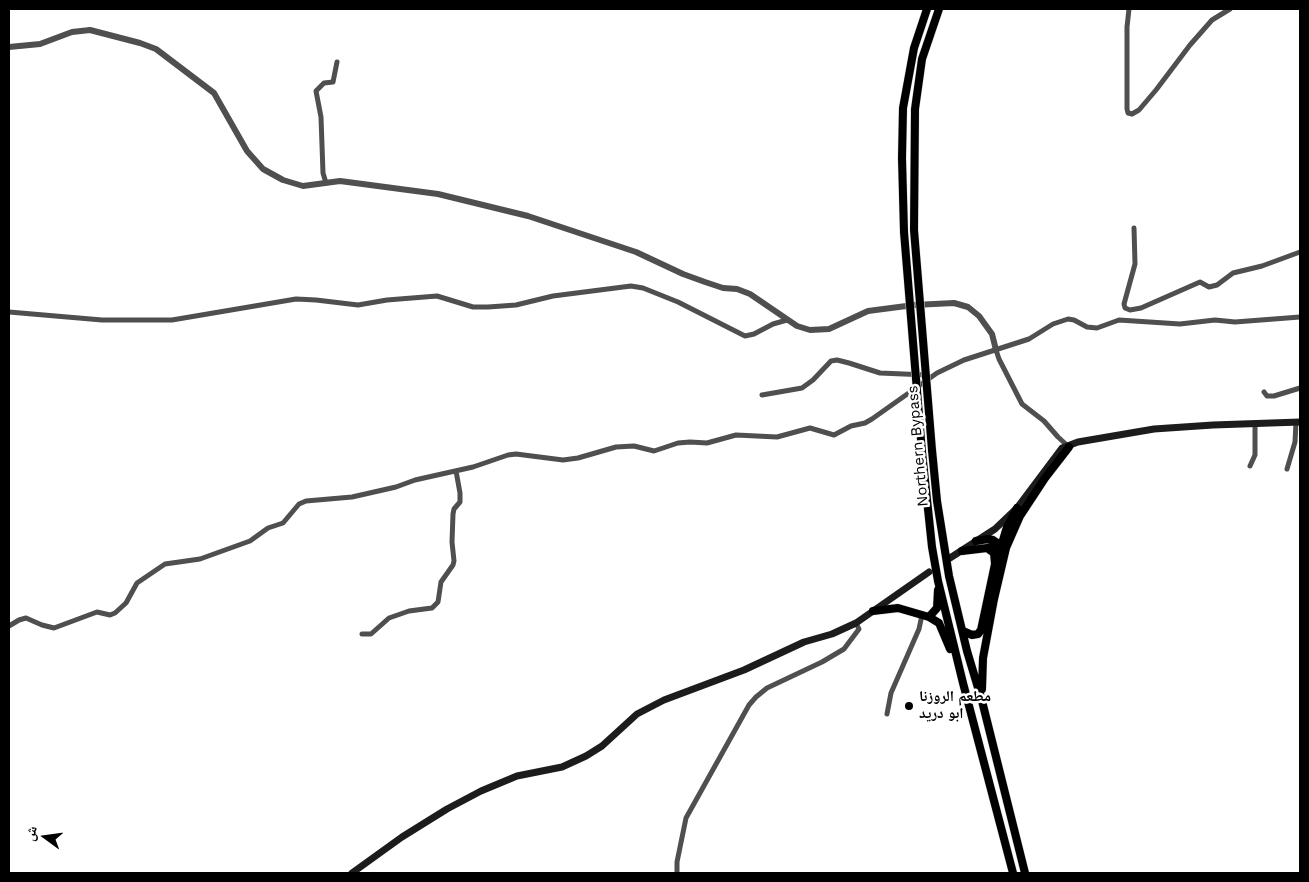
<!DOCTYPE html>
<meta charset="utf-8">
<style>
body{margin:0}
#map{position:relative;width:1309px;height:882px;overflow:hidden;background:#fff;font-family:"Work Sans","Noto Naskh Arabic",sans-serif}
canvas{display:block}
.frame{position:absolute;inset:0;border:10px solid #000;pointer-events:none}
.north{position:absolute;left:20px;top:812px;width:50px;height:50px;-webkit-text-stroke:4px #fff;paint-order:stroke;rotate:284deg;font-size:14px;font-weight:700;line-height:20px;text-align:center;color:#000}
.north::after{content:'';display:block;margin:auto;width:18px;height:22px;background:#000;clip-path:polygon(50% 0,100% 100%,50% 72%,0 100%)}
</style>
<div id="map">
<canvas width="1309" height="882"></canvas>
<div class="frame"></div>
<div class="north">ش</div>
</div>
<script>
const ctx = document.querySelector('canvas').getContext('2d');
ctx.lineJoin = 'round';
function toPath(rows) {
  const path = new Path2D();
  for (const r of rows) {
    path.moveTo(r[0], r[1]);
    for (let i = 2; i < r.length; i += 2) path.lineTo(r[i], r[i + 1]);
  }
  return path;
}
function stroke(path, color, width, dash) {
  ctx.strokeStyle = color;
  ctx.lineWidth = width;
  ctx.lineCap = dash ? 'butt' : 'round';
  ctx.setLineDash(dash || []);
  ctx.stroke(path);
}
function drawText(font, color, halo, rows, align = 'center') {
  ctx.font = font + ' "Work Sans","Noto Naskh Arabic",sans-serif';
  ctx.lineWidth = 5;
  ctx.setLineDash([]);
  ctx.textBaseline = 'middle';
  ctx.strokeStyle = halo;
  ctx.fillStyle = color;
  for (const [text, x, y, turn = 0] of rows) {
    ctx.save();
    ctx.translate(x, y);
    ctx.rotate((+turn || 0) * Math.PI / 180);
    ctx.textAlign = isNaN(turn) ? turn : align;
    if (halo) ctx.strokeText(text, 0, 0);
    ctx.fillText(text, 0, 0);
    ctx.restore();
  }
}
const trunk = toPath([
 [914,230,915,109,922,59,939,9],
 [904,232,902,158,903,108,914,48,927,9],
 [932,450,937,501,949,576,967,651,982,701,1025,873],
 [922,452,932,547,938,581,963,683,1013,873],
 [976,541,988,539,993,540,1002,546],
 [962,551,987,548,1005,543],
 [997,560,1007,527,1017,508],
 [873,611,898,608,929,617,939,623,950,649],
 [929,617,937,608,938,590],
 [963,631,972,635,978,634,981,630,995,564,994,553,987,548],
 [982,689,983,658,994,599,1006,548,1020,516,1045,478,1069,447]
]);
stroke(trunk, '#dbdbdb', 9);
stroke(toPath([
 [1129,9,1127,27,1127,109,1128,113,1132,114,1139,110,1156,90,1190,45,1212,20,1230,9],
 [326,183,323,173,321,117,316,91,324,83,333,82,337,62],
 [1134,228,1135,264,1124,304,1125,308,1130,310,1141,308,1200,282,1209,287,1217,285,1233,273,1262,266,1300,252],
 [9,312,102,320,172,320,296,299,316,300,358,305,387,300,437,296,473,307,488,307,516,305,553,296,631,286,643,288,678,302,745,336,754,334,773,324,787,320],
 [996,350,999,359,1022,404,1044,421,1058,437,1069,447],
 [1264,392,1267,396,1274,396,1300,388],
 [762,395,802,388,813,380,831,361,837,360,849,363,880,373,927,375],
 [1250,466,1255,455,1255,425],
 [1287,469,1295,442,1296,422],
 [9,626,19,620,26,618,42,625,54,628,97,612,110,615,115,613,126,603,137,583,165,564,200,559,250,541,268,528,283,523,299,504,306,501,352,497,396,487,415,480,473,467,508,455,516,454,563,460,578,458,616,447,634,446,654,451,678,443,690,442,707,443,736,435,777,437,810,428,834,435,851,426,865,423,872,419,937,373,964,360,1029,339,1053,324,1068,319,1074,320,1087,327,1097,328,1119,320,1180,324,1215,320,1235,322,1300,317],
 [362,634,371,634,389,618,409,611,432,608,438,602,441,582,453,565,454,561,452,542,453,514,454,509,460,502,460,493,456,471],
 [887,714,891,693,919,629,922,615],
 [677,873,677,862,686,818,749,705,756,697,767,688,822,662,844,649,859,629,856,623]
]), '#4f4f4f', 5);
stroke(toPath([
 [9,47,40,44,72,32,90,30,140,43,156,49,214,93,247,151,263,169,283,180,303,186,340,181,438,194,528,216,636,252,683,274,705,282,723,288,737,289,750,294,797,326,810,330,829,329,868,311,914,305,954,303,968,307,979,316,992,334,996,350]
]), '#4f4f4f', 6);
stroke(toPath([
 [950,558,995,529,1017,508,1062,448,1078,442,1154,429,1213,425,1300,422],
 [352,873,402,837,447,809,481,791,517,776,562,767,586,756,602,746,637,714,664,700,744,670,804,642,832,634,856,623,929,572]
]), '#1c1c1c', 7);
stroke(trunk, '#000', 8);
const trunkBridge = toPath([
 [914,230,932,450],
 [904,232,922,452]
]);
stroke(trunkBridge, '#dbdbdb', 9, []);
stroke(trunkBridge, '#000', 8);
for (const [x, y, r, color] of [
 [909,706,5,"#000"]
]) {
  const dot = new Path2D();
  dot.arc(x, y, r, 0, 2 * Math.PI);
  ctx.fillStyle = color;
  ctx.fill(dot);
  stroke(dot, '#fff', 2);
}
drawText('15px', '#000', '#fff', [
 ["Northern Bypass",918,446,-95]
]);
drawText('bold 15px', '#000', '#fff', [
 ["مطعم الروزنا",919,697],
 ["ابو دريد",919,714]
], 'left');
</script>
